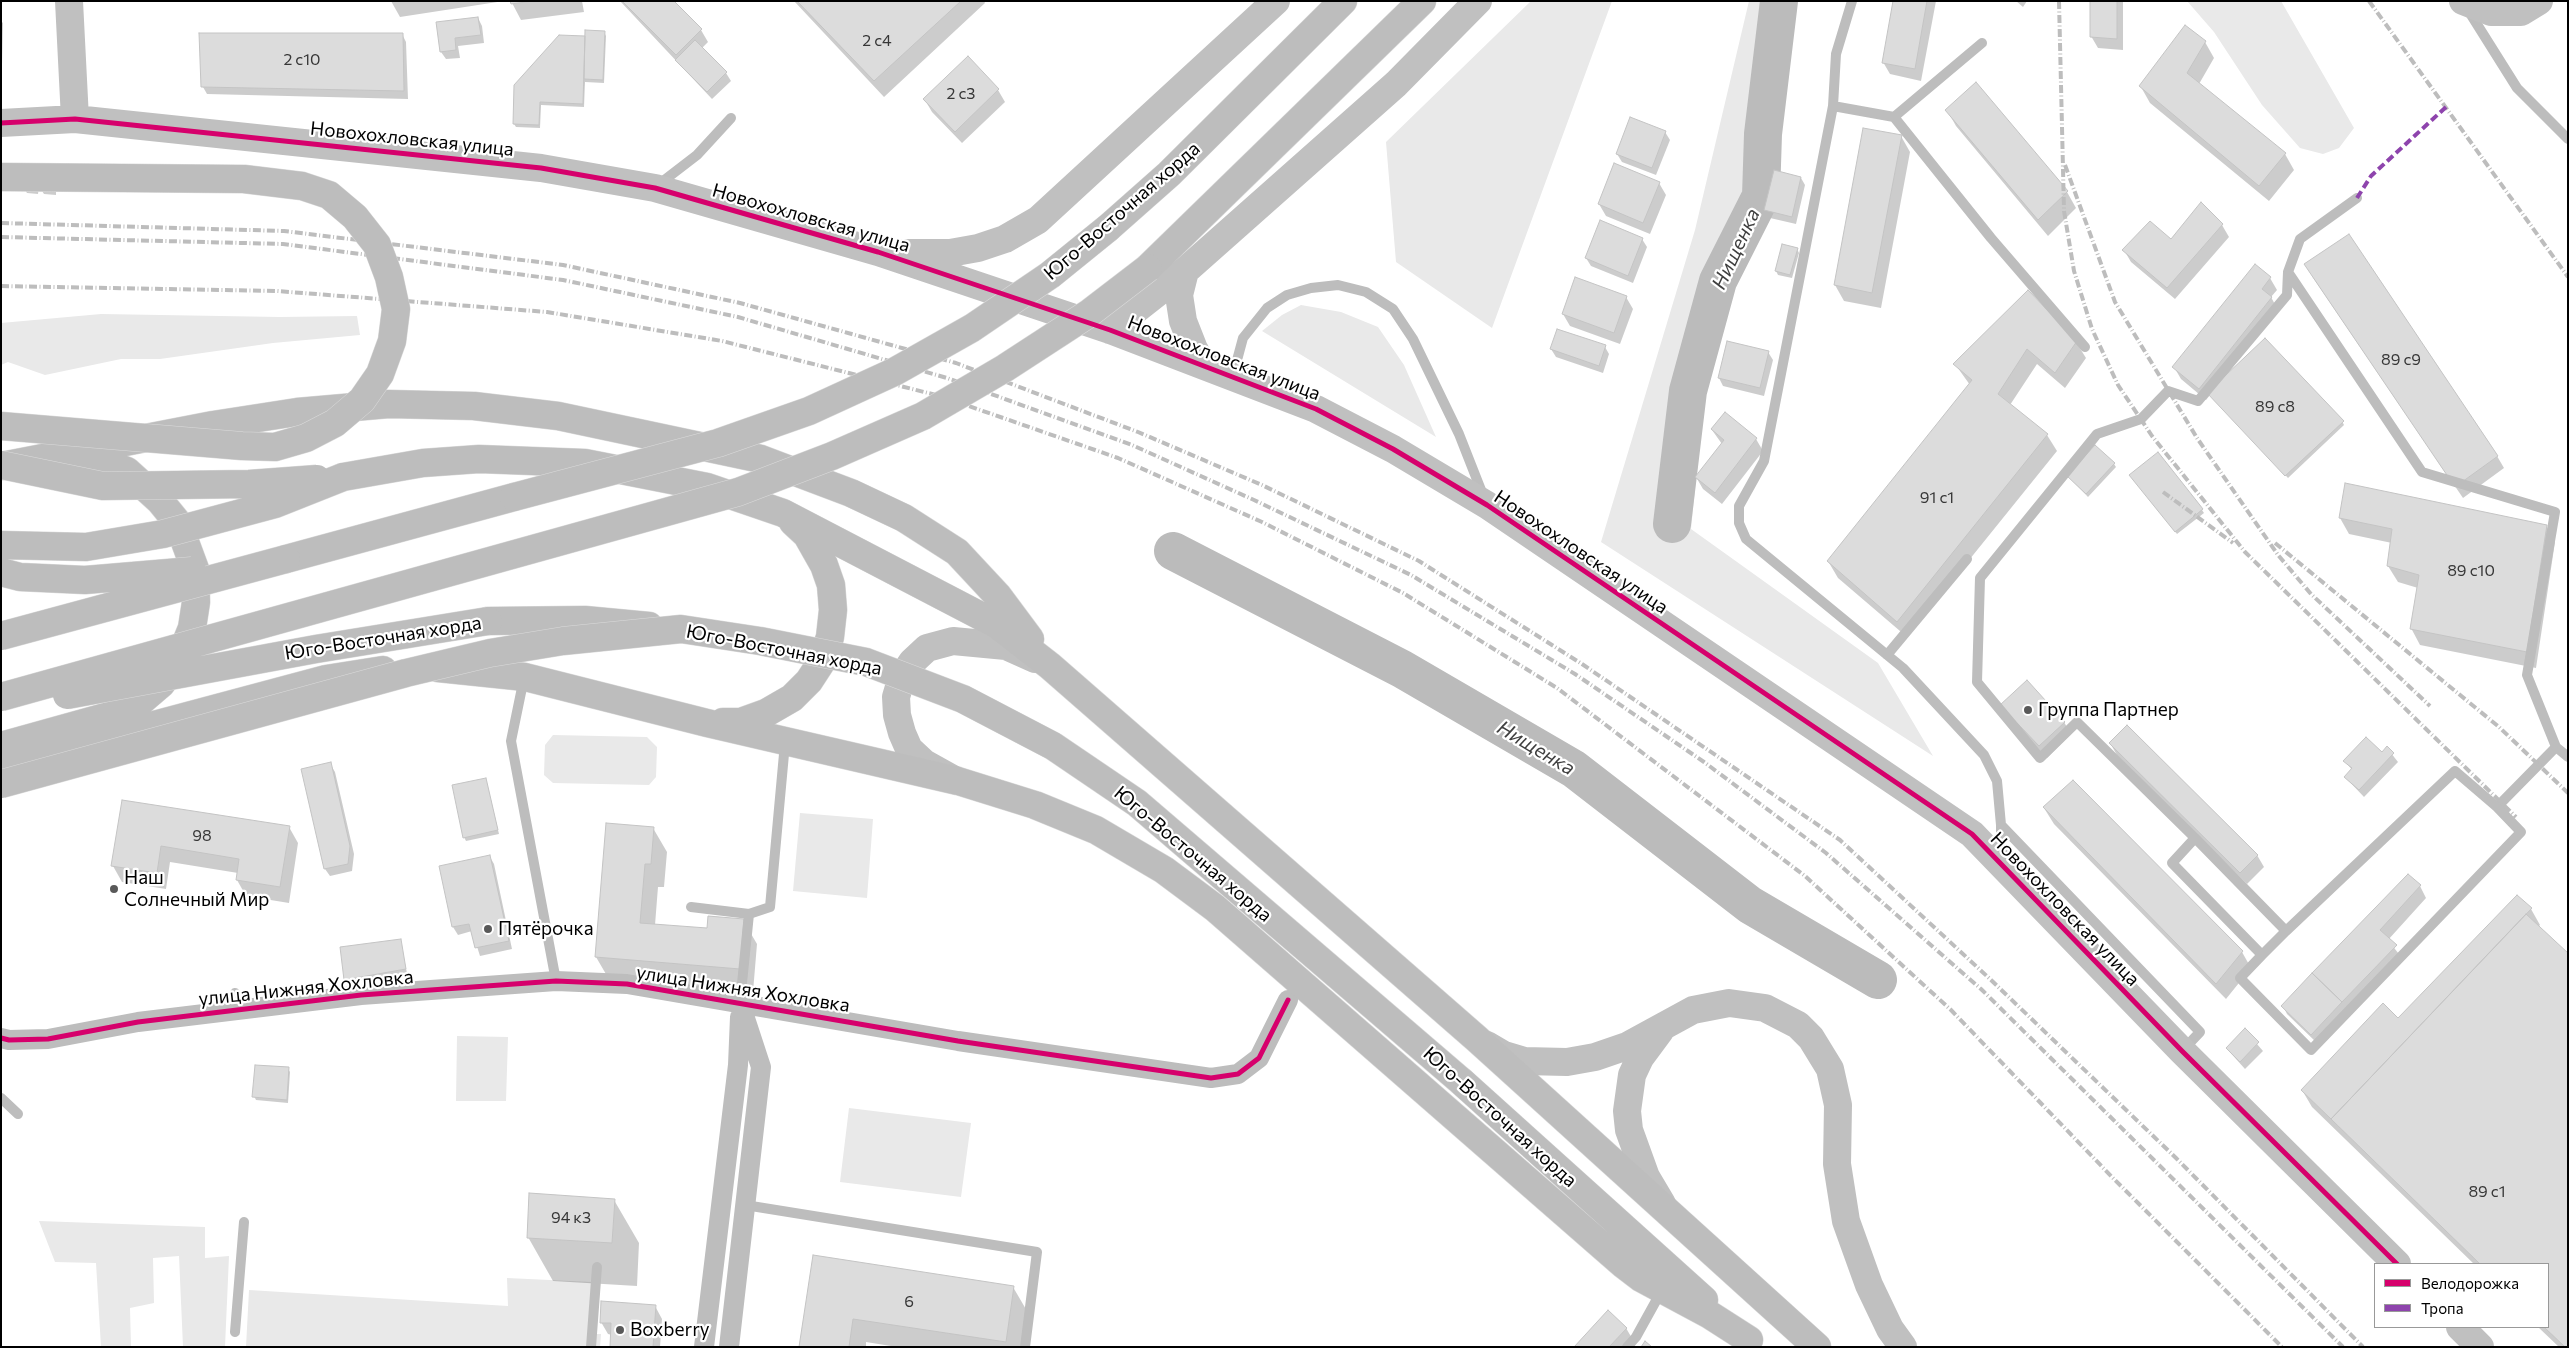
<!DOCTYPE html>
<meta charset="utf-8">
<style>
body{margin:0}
#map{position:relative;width:2569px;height:1348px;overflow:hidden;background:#fff;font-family:Commissioner,sans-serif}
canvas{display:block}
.frame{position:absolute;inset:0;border:2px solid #000;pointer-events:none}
.legend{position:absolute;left:2374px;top:1263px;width:175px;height:65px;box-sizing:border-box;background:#fff;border:1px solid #999;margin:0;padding:6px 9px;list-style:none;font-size:15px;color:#000}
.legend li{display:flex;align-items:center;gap:10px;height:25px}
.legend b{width:25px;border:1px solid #999}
</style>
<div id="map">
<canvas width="2569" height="1348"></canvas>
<div class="frame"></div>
<ul class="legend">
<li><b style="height:6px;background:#d6006c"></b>Велодорожка</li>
<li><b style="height:6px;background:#8e44ad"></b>Тропа</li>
</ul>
</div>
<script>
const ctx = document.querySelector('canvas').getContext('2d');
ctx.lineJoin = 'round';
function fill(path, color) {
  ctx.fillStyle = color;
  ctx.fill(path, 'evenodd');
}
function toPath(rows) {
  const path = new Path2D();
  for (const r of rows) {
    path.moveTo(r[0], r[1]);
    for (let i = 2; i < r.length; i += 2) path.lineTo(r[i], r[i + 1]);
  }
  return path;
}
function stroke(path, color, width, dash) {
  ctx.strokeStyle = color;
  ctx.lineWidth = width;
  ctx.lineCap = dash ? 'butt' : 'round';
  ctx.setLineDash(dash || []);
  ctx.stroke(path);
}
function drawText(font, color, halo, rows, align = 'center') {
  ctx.font = font + ' Commissioner,sans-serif';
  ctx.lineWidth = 4.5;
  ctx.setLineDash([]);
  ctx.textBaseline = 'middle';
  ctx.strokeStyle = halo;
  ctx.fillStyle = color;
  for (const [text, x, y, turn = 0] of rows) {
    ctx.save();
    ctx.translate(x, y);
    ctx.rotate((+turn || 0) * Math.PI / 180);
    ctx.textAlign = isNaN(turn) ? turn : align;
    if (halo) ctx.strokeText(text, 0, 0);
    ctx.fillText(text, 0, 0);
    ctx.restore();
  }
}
fill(toPath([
 [1531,1,1612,1,1492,328,1396,262,1386,142],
 [1749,1,1793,1,1704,400,1691,529,1878,663,1933,756,1601,542,1695,230],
 [2187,1,2281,1,2354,128,2339,148,2323,154,2300,148,2262,105,2214,32],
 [1301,305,1341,312,1378,327,1404,365,1436,437,1262,331,1282,315],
 [101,314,280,317,357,316,360,335,273,343,160,359,121,359,45,375,8,362,1,365,1,323],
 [553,735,647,737,657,747,656,777,649,785,553,783,544,775,545,745],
 [800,813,873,819,867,898,793,891],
 [457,1036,508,1037,506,1101,456,1101],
 [849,1108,971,1123,961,1197,840,1182],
 [39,1221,205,1227,205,1258,229,1256,225,1347,183,1347,179,1256,153,1258,154,1303,130,1308,131,1347,101,1347,96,1263,55,1262],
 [507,1278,592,1282,588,1334,601,1334,600,1347,246,1347,249,1290,508,1306]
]), '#e9e9e9');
fill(toPath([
 [391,1,504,1,400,17],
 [511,1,582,1,584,12,521,20],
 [620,1,672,1,701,30,708,42,702,48,726,73,731,81,712,99],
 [794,1,984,1,985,3,884,97],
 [1894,1,1936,1,1921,81,1890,74,1883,62],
 [2016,1,2027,1,2023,7],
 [2092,1,2123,1,2123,50,2098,48,2091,36],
 [478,18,482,26,484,43,458,46,460,58,446,59,441,52,438,23],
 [1,21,3,23,2,65,1,65],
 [604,32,606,36,604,83,585,82,584,107,541,105,540,128,516,127,514,124,586,38],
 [402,34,406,42,408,99,207,94,203,87],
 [2205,42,2214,58,2199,84,2285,154,2294,170,2269,201,2150,103,2141,87],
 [998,90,1005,102,962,143,932,112,925,100],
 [1947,110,2067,192,2076,208,2048,236,1956,126],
 [1665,132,1670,140,1656,175,1622,162,1617,154],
 [1901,136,1910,152,1881,308,1844,301,1835,285],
 [1801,178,1805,185,1796,224,1770,218,1766,210],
 [1659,183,1666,195,1650,234,1606,216,1599,204],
 [39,187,38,194,27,193,25,190],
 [56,189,56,195,44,194,42,191],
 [2222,225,2229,237,2175,299,2131,262,2124,250,2171,240],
 [1642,239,1647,247,1633,283,1591,266,1586,258],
 [1797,249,1799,253,1792,278,1778,275,1776,271],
 [2312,276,2497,456,2504,468,2463,498],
 [2270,278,2277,290,2271,297,2278,310,2227,374,2342,421,2344,425,2288,478,2210,395,2206,400,2181,379,2174,367],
 [2028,291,2076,342,2086,358,2065,388,2037,364,2010,405,2047,435,2057,451,1907,637,1838,578,1828,561,1970,385,1955,364],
 [1626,297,1633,309,1620,344,1570,326,1563,314],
 [1605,347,1609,354,1603,373,1556,357,1551,349],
 [1768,352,1773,360,1764,396,1723,386,1719,378],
 [1712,430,1756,439,1763,451,1722,504,1703,489,1696,477,1722,444],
 [2114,464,2116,467,2088,497,2068,476],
 [2133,479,2202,510,2204,513,2177,534],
 [2340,518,2546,526,2555,542,2536,668,2420,645,2411,628,2418,588,2398,582,2388,566,2392,543,2349,534],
 [2009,718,2064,722,2071,734,2047,758],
 [2110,743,2257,855,2264,867,2247,884,2117,755],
 [2387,748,2398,762,2364,797,2345,777,2352,770,2345,761,2382,754],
 [330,764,335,772,354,854,352,871,330,876,325,869],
 [486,779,499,834,466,841,464,837],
 [123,801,289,827,298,843,289,903,246,896,237,880,238,873,170,862,166,889,122,882,113,866],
 [2044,808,2242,952,2251,968,2226,999,2054,824],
 [653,828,667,852,664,887,658,887,655,925,708,929,743,920,757,944,753,992,610,981,596,957],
 [490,857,494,864,512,949,480,956,472,931,458,935,453,927,440,867],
 [2420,886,2426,898,2388,940,2402,958,2316,1042,2287,1014,2283,1006],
 [2531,909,2540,925,2538,927,2568,1347,2559,1347,2538,1327,2548,1327,2548,1264,2474,1264,2312,1107,2302,1090,2398,1020],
 [400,940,407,973,348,983,346,979],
 [2245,1030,2263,1051,2245,1069,2227,1049],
 [288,1069,290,1072,288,1103,256,1100,254,1096],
 [614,1200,639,1243,637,1286,553,1281,528,1237],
 [814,1257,1013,1287,1027,1311,1022,1347,897,1347,866,1342,866,1347,800,1347],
 [655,1306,662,1319,660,1347,611,1347,612,1335,608,1334,601,1322],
 [1626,1328,1633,1340,1627,1347,1577,1347]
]), '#0003');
stroke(toPath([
 [1672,524,1688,391,1718,281,1761,196,1763,134,1779,1],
 [1173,551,1402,669,1574,769,1750,905,1878,980]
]), '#bbb', 38);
const building = toPath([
 [510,1,533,1,511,4,510,1],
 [622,1,674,1,702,29,676,55,622,1],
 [797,1,961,1,874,81,797,1],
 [1893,1,1927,1,1915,69,1882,63,1893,1],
 [2090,1,2117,1,2117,39,2090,37,2090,1],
 [478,17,481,35,455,38,456,50,440,52,436,22,478,17],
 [2185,25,2206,41,2187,73,2286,153,2259,186,2139,86,2185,25],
 [585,30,605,31,603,80,584,79,585,30],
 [199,33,403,33,404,91,201,87,199,33],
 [559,35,585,36,583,104,540,102,539,125,513,124,514,85,559,35],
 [695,40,727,72,707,92,675,60,695,40],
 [968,56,999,89,955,132,923,99,968,56],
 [1976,82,2068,191,2038,220,1945,110,1976,82],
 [1630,117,1666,131,1652,168,1616,154,1630,117],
 [1863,128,1902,135,1872,293,1834,285,1863,128],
 [1614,163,1660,182,1643,223,1598,204,1614,163],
 [1774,170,1801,177,1792,217,1764,210,1774,170],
 [2201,202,2223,224,2167,288,2122,250,2150,221,2171,239,2201,202],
 [1600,220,1643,238,1628,276,1585,258,1600,220],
 [2349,234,2498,456,2455,487,2304,264,2349,234],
 [1782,244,1798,248,1790,275,1775,271,1782,244],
 [2255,264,2271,277,2262,289,2272,297,2199,389,2172,367,2255,264],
 [1575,277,1627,296,1614,333,1562,314,1575,277],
 [2028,290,2077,341,2055,373,2027,349,1998,394,2048,434,1897,622,1827,561,1972,380,1953,364,2028,290],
 [1557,329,1606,345,1599,366,1550,349,1557,329],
 [2265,338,2344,421,2285,476,2207,393,2265,338],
 [1727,341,1769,351,1760,388,1718,378,1727,341],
 [1725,412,1757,438,1715,493,1695,477,1724,440,1711,429,1725,412],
 [2095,445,2115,463,2086,494,2067,476,2095,445],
 [2158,452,2203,509,2175,532,2129,475,2158,452],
 [2345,483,2547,525,2527,652,2410,629,2419,575,2387,566,2392,529,2339,518,2345,483],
 [2027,680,2065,722,2039,746,2000,705,2027,680],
 [2127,725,2258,855,2240,873,2109,743,2127,725],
 [2366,737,2382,752,2387,746,2394,753,2359,790,2344,777,2352,768,2343,761,2366,737],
 [331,762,350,846,348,864,324,869,301,769,331,762],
 [486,778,498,830,463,838,452,785,486,778],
 [2073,780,2243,951,2216,984,2043,807,2073,780],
 [122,800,290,826,280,887,236,880,239,859,161,846,157,873,111,866,122,800],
 [606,823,654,827,651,864,645,864,640,923,707,928,708,916,744,919,740,969,595,957,606,823],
 [490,855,509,941,475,948,469,924,452,927,439,866,490,855],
 [2408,874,2421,885,2380,930,2397,945,2342,1002,2312,973,2408,874],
 [2517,895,2532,908,2331,1119,2301,1090,2383,1003,2398,1018,2517,895],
 [2526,914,2568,953,2568,1347,2565,1347,2544,1327,2548,1327,2548,1264,2480,1264,2331,1119,2526,914],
 [401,939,406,969,344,980,340,947,401,939],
 [2312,973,2342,1002,2311,1035,2281,1006,2312,973],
 [2245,1028,2259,1042,2240,1062,2226,1048,2245,1028],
 [255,1065,289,1067,287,1100,252,1097,255,1065],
 [529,1193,615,1199,612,1243,527,1238,529,1193],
 [813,1255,1014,1286,1006,1342,853,1319,849,1347,799,1347,813,1255],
 [601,1301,656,1305,653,1347,610,1347,611,1323,600,1323,601,1301],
 [1608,1310,1627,1328,1609,1347,1574,1347,1608,1310],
 [1645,1341,1652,1347,1641,1347,1645,1341]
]);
fill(building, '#dcdcdc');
stroke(building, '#c4c4c4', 1);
const primary = toPath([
 [1108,228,1169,174,1343,1],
 [1148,268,1422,1],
 [1,466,213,425,297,412,389,404,474,406,558,416,761,459,851,493,904,518,957,552,998,596,1030,639],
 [343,477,423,463,479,459,585,463,707,487,783,513,996,624,1050,666,1477,1039,1817,1347],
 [286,559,514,497],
 [488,621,585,620,649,626],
 [438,668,525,677,707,723,958,781,1035,805,1096,830,1164,870,1215,908,1624,1265,1641,1278,1710,1315,1749,1340],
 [723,722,741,722,766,713,792,698,809,681,822,661,830,637,833,610,831,585,824,565,807,535,793,522],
 [1,746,116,714,140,702,161,684,179,660,192,628,196,602,195,569,178,523,160,501,127,471,104,462,72,460],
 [1,766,326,679,383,670],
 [1462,1082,1704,1300]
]);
stroke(primary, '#dbdbdb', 29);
stroke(toPath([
 [2468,10,2517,88,2568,139],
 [1833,106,1836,54,1852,1],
 [1894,117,1982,43],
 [658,185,697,155,731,118],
 [2288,272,2422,472,2555,512,2527,675,2556,747,2497,807],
 [1233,375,1243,338,1267,308,1287,295,1311,288,1338,285,1366,292,1393,309,1413,339,1459,434,1483,495],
 [1887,655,1967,559],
 [524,678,511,741,556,981],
 [2556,747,2568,757],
 [2455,771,2497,807,2521,832,2311,1050,2240,978,2262,955,2172,863,2195,838,2286,931,2455,771],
 [2001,825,2200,1032,2182,1051],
 [2195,838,2077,722,2040,758,1977,682,1980,578,2097,434,2141,419,2168,391,2198,401,2287,295,2288,272,2300,239,2357,198],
 [2001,859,2001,825,1997,781,1984,755,1903,668,1746,539,1739,523,1739,506,1764,461,1833,106,1894,117,1991,238,2085,347],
 [691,907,749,914,770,907,784,754],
 [2262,955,2286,931],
 [235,993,237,1010],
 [740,1003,749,914],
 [1,1098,18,1114],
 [745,1205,1037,1252,1025,1347],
 [235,1332,244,1222],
 [591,1347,597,1267],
 [1627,1347,1636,1337,1662,1290]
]), '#bdbdbd', 10);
stroke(toPath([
 [1,1038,9,1040,48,1039,138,1022,361,995,556,981,627,984,958,1041,1211,1078,1238,1074,1259,1058,1288,1000],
 [704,1347,738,1065,740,1017],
 [729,1347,761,1067,740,1003]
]), '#bdbdbd', 20);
stroke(toPath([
 [69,1,75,119],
 [2463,1,2491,12,2521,12,2539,1],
 [1,123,75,119,541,168,655,188,878,252,1110,330,1316,409,1393,449,1487,505,1972,834,2182,1051,2397,1264],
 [904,253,950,253,978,248,1005,239,1038,220,1276,1],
 [1185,271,1179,295,1183,321,1194,349,1204,366],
 [1110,330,1185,271,1396,84,1478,1],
 [951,778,924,763,909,749,902,733,897,715,896,697,902,677,912,662,927,648,953,641,1006,646,1035,659],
 [1660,1031,1640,1058,1632,1075,1627,1111,1629,1130,1646,1177,1662,1204],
 [1487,1045,1504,1055,1524,1061,1567,1062,1595,1057,1627,1046,1693,1010,1729,1003,1765,1008,1798,1025,1811,1038,1830,1069,1838,1105,1837,1164,1846,1221,1869,1285,1890,1329,1903,1347],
 [2460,1327,2480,1347]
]), '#c0c0c0', 28);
stroke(primary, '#bdbdbd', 28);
stroke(toPath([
 [2059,1,2064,211,2074,271,2092,329,2118,385,2152,436,2245,552,2516,817],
 [2369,1,2568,277],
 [2065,165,2115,302,2197,438,2278,555,2311,594,2430,706],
 [1,223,284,231,563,265,740,303,956,363,1138,432,1262,485,1419,561,1582,664,1840,840,1990,979,2176,1158,2363,1347],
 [1,237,283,244,563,280,738,317,947,378,1132,445,1254,500,1411,575,1575,674,1704,762,1826,853,1981,989,2343,1347],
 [1,286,277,291,547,312,722,341,940,396,1118,458,1262,522,1403,593,1557,688,1805,876,1951,1010,2112,1177,2282,1347],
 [2163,492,2233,543],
 [2275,543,2499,727,2568,793]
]), '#bdbdbd', 4, [8, 2.5, 1, 2.5]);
const primaryBridge = toPath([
 [1,177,244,179,302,186,329,195,355,217,377,245,389,277,396,309,392,341,380,374,362,400,335,423,306,438,275,447,242,446,1,426],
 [1,465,103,486,249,484,317,479],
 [514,497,718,443,809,411,894,372,972,328,1050,275,1108,228],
 [1,545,86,547,163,534,275,504,343,477],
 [1,572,20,577,85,580,192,571],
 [1,636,286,559],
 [67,695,316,649,488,621],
 [1,697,738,492,832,456,923,416,1005,368,1088,314,1148,268],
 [1,784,406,673,490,653,563,641,681,629,760,641,866,662,963,699,1053,746,1137,803,1462,1082]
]);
stroke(primaryBridge, '#dbdbdb', 29, []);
stroke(primaryBridge, '#bdbdbd', 28);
stroke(toPath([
 [2357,198,2371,176,2446,107]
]), '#8e44ad', 4, [8, 4]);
stroke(toPath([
 [1,123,75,119,541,168,655,188,878,252,1110,330,1316,409,1393,449,1487,505,1972,834,2182,1051,2397,1264],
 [1,1038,9,1040,48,1039,138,1022,361,995,556,981,627,984,958,1041,1211,1078,1238,1074,1259,1058,1288,1000]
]), '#d6006c', 5);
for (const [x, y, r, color] of [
 [2028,710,5,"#595959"],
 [114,889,5,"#595959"],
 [488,929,5,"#595959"],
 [620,1330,5,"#595959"]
]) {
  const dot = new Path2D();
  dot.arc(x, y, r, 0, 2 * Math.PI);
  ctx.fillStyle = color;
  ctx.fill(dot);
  stroke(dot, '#fff', 2);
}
drawText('16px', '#373737', null, [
 ["2 с4",877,41],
 ["2 с10",302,60],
 ["2 с3",961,94],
 ["89 с9",2401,360],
 ["89 с8",2275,407],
 ["91 с1",1937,498],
 ["89 с10",2471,571],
 ["98",202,836],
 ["89 с1",2487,1192],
 ["94 к3",571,1218],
 ["6",909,1302]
]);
drawText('19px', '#000', '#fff', [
 ["Новохохловская улица",412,139,6],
 ["Юго-Восточная хорда",1122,211,-41],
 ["Новохохловская улица",811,218,16],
 ["Новохохловская улица",1224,358,21],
 ["Новохохловская улица",1581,552,34],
 ["Юго-Восточная хорда",383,638,-9],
 ["Юго-Восточная хорда",784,650,11],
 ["Юго-Восточная хорда",1193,854,40],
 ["Новохохловская улица",2065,909,46],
 ["улица Нижняя Хохловка",306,988,-6],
 ["улица Нижняя Хохловка",743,989,9],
 ["Юго-Восточная хорда",1500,1117,42]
]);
drawText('19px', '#000', '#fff', [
 ["Группа Партнер",2038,710],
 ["Наш",124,878],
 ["Солнечный Мир",124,900],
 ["Пятёрочка",498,929],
 ["Boxberry",630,1330]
], 'left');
drawText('italic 20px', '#3f3f3f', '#fff', [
 ["Нищенка",1736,249,-65],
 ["Нищенка",1536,748,31]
]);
</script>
